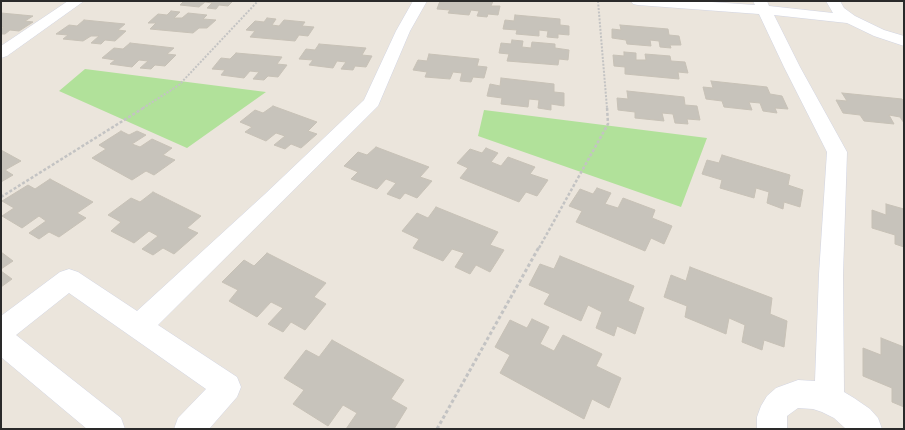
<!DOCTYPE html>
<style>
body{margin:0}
#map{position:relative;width:905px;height:430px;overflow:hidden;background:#ebe5dc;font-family:"Varela Round",sans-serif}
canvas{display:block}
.frame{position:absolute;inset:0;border:2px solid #2a2a2a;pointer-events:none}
</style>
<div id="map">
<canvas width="905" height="430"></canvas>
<div class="frame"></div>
</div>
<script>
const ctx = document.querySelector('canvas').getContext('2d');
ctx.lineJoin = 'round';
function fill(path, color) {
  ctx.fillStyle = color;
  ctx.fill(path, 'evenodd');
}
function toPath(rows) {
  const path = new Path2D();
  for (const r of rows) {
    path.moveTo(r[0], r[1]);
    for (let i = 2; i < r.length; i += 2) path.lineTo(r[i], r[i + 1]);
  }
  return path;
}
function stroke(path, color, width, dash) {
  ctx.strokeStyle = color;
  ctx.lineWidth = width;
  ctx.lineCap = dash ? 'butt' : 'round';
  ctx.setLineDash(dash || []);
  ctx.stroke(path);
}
fill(toPath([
 [85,69,266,92,187,148,59,91],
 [484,110,707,138,681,207,478,136]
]), '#b1e19a');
const building = toPath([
 [178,1,233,1,228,6,219,5,216,9,207,8,212,3,205,2,199,7,180,5,184,1,178,1],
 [440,1,493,1,491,6,500,6,498,15,488,14,487,17,477,16,479,11,471,10,469,15,448,13,450,10,437,9,440,1],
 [171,11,180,12,174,18,182,18,188,13,207,15,203,19,216,20,207,28,199,28,193,33,150,29,156,23,148,23,158,14,167,15,171,11],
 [1,13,33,16,25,21,33,22,19,31,10,30,5,34,1,34,1,29,4,27,1,27,1,13],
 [515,15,560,19,560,25,569,26,569,35,558,34,558,38,547,37,548,31,539,30,539,36,516,34,517,30,503,29,505,20,514,21,515,15],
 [267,18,276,19,272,25,279,26,284,20,305,22,302,26,314,27,308,36,299,35,295,41,250,37,255,31,246,30,255,21,264,22,267,18],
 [84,20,125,24,118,30,126,31,115,41,105,40,101,44,91,43,99,36,91,36,83,41,63,39,68,35,56,34,69,25,77,26,84,20],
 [620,25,668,29,669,35,679,36,681,45,670,45,671,48,660,47,659,41,650,40,651,46,627,44,626,40,612,38,612,29,621,30,620,25],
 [512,40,523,41,522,47,531,48,532,42,555,44,555,48,569,50,568,60,559,59,558,65,507,61,509,54,499,53,501,43,511,44,512,40],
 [130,43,174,48,167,54,176,55,165,66,155,65,151,69,140,68,148,61,139,60,132,67,110,64,115,60,102,58,114,48,123,49,130,43],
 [319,44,366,48,362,55,372,56,366,67,355,66,353,70,341,69,346,62,337,61,333,68,309,65,313,60,299,59,306,49,315,50,319,44],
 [624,52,636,53,636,60,646,60,645,54,670,56,671,61,685,62,688,73,678,72,679,79,625,74,625,67,614,66,613,55,624,56,624,52],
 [236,53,282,57,277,64,287,65,278,77,268,76,264,80,253,79,259,72,250,71,244,78,221,75,225,70,212,69,221,58,230,59,236,53],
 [429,54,479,59,477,66,487,67,484,78,473,77,471,82,460,81,462,73,453,72,450,79,425,77,427,72,413,70,418,60,427,61,429,54],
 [501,78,554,84,554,92,564,93,564,106,551,104,551,110,538,108,539,100,529,99,528,107,501,104,502,98,487,96,490,84,500,86,501,78],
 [711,81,767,87,770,94,782,96,788,109,775,108,777,113,763,111,760,103,749,102,752,110,724,107,722,101,706,99,703,87,713,88,711,81],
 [627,91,684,97,685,105,697,106,700,120,687,119,688,124,675,123,673,114,662,113,664,121,635,118,635,112,618,110,617,98,628,99,627,91],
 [842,93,902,99,904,102,904,123,900,117,889,115,894,124,864,121,860,115,843,113,836,100,847,101,842,93],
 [273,106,317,122,308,131,317,134,301,148,291,144,285,149,274,145,285,136,276,133,266,141,245,132,252,127,240,122,255,110,263,113,273,106],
 [121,131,129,135,137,131,146,135,132,144,140,147,152,139,172,148,163,155,175,160,154,175,146,171,132,180,92,158,106,149,99,145,121,131],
 [376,147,429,167,420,177,432,181,417,198,405,193,400,199,387,194,396,183,386,179,377,189,351,179,358,172,344,166,358,152,367,155,376,147],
 [486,148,498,153,491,162,501,166,508,157,535,167,530,174,548,180,537,196,526,192,519,202,460,178,468,168,457,163,470,149,482,153,486,148],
 [1,150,21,161,5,170,13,175,1,182,1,150],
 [722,155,790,175,788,185,803,190,800,207,784,202,783,209,767,203,769,192,756,188,754,198,720,188,722,180,702,174,707,160,719,163,722,155],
 [50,179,93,202,77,213,86,218,59,237,49,232,39,239,29,233,46,221,39,216,22,228,2,216,14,208,2,201,28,185,35,189,50,179],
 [597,188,611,193,605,204,618,208,623,198,655,210,652,218,672,226,664,244,651,238,645,251,576,222,582,211,569,206,580,189,593,194,597,188],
 [153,192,201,216,187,228,198,233,174,254,163,248,153,255,142,249,158,236,149,231,134,243,111,231,121,222,108,215,131,198,140,202,153,192],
 [886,204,904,209,904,247,895,244,895,235,872,228,872,210,886,215,886,204],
 [436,207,498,232,490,245,504,250,490,272,476,265,470,274,455,267,464,253,452,249,443,261,413,248,419,239,402,231,417,213,428,218,436,207],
 [1,252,13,261,1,269,1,252],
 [267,253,326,283,314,297,326,304,305,330,291,322,283,332,268,324,283,308,271,302,257,317,229,301,238,290,222,282,244,260,254,266,267,253],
 [560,256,634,286,628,301,644,308,635,334,617,326,614,336,596,328,602,312,588,305,581,321,544,304,550,294,529,285,540,264,554,269,560,256],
 [690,267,772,298,770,314,787,321,784,347,764,340,762,350,742,342,745,325,729,318,726,334,685,317,687,306,664,297,671,275,686,281,690,267],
 [1,271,12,279,1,287,1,271],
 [532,319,549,327,540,344,554,351,563,335,602,354,596,366,621,378,609,408,592,399,584,419,500,373,510,355,495,347,510,320,527,328,532,319],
 [881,338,904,347,904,407,892,402,892,388,863,376,863,348,881,355,881,338],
 [332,340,404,380,391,399,407,408,394,429,346,429,357,413,343,405,328,426,293,404,304,390,284,378,306,350,319,357,332,340]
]);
fill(building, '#c7c3bb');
stroke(building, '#c7c1b6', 1);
const minor = toPath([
 [68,1,84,1,7,56,1,58,1,46,68,1],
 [413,1,427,1,410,31,378,106,158,325,237,377,241,387,237,397,209,429,174,429,178,418,206,389,69,293,16,335,121,418,125,429,87,429,1,357,1,316,60,272,69,269,78,272,137,311,265,194,364,100,396,31,413,1],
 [631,1,697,1,755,5,753,1,767,1,769,6,833,13,826,1,840,1,844,8,855,16,884,30,904,36,904,46,874,36,847,23,774,15,800,67,847,152,843,274,844,392,854,398,870,409,878,418,882,429,846,429,834,418,822,412,813,409,798,408,787,416,787,429,757,429,757,417,761,406,767,396,776,388,798,380,815,381,819,274,827,152,784,67,759,14,638,5,633,4,631,1]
]);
stroke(minor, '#d1d4e2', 1);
stroke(toPath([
 [598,1,607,108],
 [143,108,179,85,258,1]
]), '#c3c3c3', 2, [2, 1.5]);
stroke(toPath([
 [1,197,145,107],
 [539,248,608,124,607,107]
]), '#c3c3c3', 2.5, [3, 2]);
stroke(toPath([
 [437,429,539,247]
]), '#c3c3c3', 3, [3.5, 2.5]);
fill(minor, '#fff');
</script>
